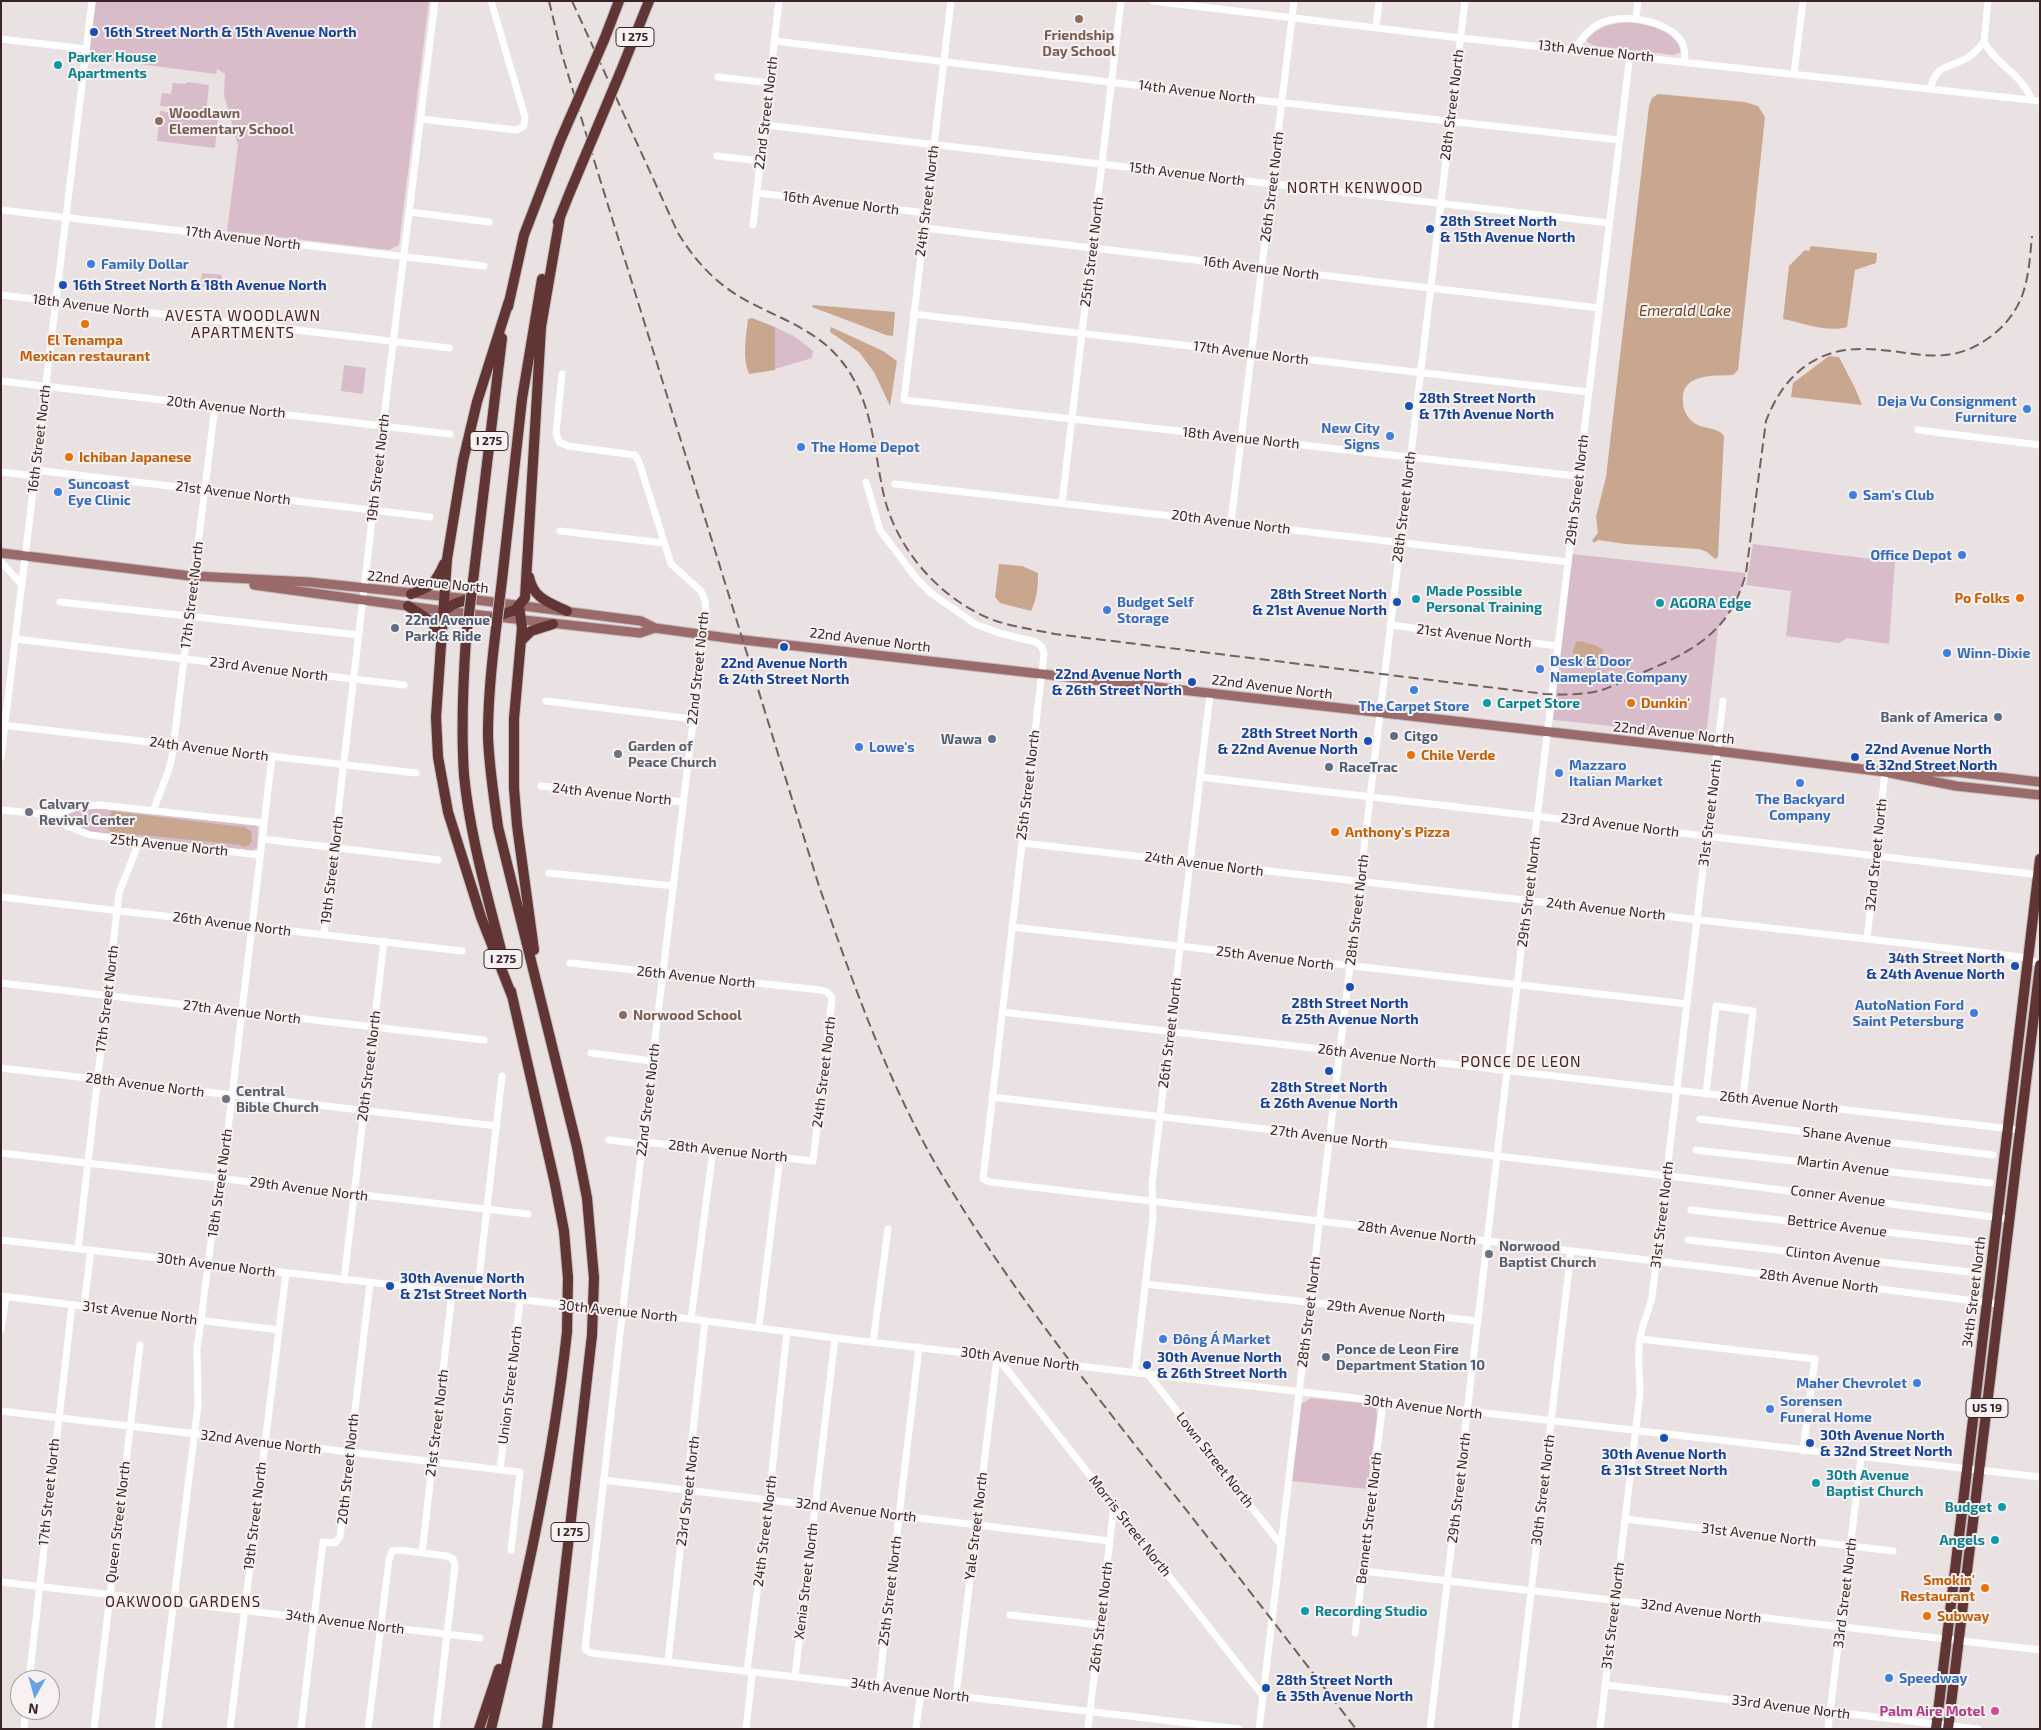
<!DOCTYPE html>
<html>
<head>
<meta charset="utf-8">
<style>
  body { margin:0 }
  #map { position:relative; width:2041px; height:1730px; overflow:hidden; background:#eae1e3; font-family:"Exo 2",sans-serif }
  canvas { display:block }
  .frame { position:absolute; inset:0; border:2px solid #392324; pointer-events:none }
  .north { position:absolute; left:10px; top:1670px; width:50px; height:50px; box-sizing:border-box; background:#f7f1f2; border:1px solid #ab9fa0; border-radius:50%; rotate:187deg; font-size:14px; font-weight:700; line-height:20px; text-align:center; color:#392324 }
  .north::after { content:''; display:block; margin:auto; width:18px; height:22px; background:#67a3e2; clip-path:polygon(50% 0,100% 100%,50% 72%,0 100%) }
</style>
</head>
<body>
<div id="map">
<canvas width="2041" height="1730"></canvas>
<div class="frame"></div>
<div class="north">N</div>
</div>
<script>
const c = document.querySelector('canvas').getContext('2d');
c.lineJoin = 'round';
function fill(path, color) { c.fillStyle = color; c.fill(path, 'evenodd'); }
function strokePath(path, color, width, dash) { c.strokeStyle = color; c.lineWidth = width; c.lineCap = dash ? 'butt' : 'round'; c.setLineDash(dash || []); c.stroke(path); }
function label(font, color, halo, rows, align = 'center') {
  c.font = font + ' "Exo 2",sans-serif'; c.lineWidth = 4; c.setLineDash([]); c.textBaseline = 'middle'; c.strokeStyle = halo; c.fillStyle = color; for (const [text, x, y, turn = 0] of rows) {
    c.save(); c.translate(x, y); c.rotate((+turn || 0) * Math.PI / 180); c.textAlign = isNaN(turn) ? turn : align; if (halo) c.strokeText(text, 0, 0); c.fillText(text, 0, 0); c.restore();
  }
}
fill(new Path2D(`
  M96 1H429L399 245 389 250 227 231 238 145 224 95 225 74 217 69 216 74 100 59 96 55H89Z
  M1629 22C1648 24 1676 30 1681 52L1674 55 1595 46 1587 42V39C1599 26 1612 23 1629 22Z
  M187 82 209 85 206 115 183 113 184 108 160 106 162 93 171 94 173 83 186 84Z
  M160 111 218 118 215 148 157 141Z
  M202 273 222 275 221 289 201 286Z
  M775 327 797 338 813 351 812 358 775 369Z
  M344 365 366 368 363 394 341 391Z
  M1753 544 1895 562 1889 644 1847 638 1839 643 1786 636 1791 591 1746 585Z
  M1572 554 1746 573 1737 600 1718 628 1706 736 1553 720Z
  M93 808 255 825 258 827 257 848 252 851 92 833 66 821 64 816C71 808 83 809 93 808Z
  M1311 1398 1371 1404 1376 1407 1377 1417 1367 1489 1291 1481 1301 1404Z`), '#d9bcc9');
fill(new Path2D(`
  M1658 94 1745 102 1758 106 1765 117 1738 370 1733 375C1714 376 1680 373 1683 402 1683 410 1687 417 1693 422 1702 430 1717 426 1724 436L1718 557 1715 559 1707 552 1699 549 1625 544 1598 540 1594 543 1592 540 1598 533 1596 517 1606 477 1649 106 1652 98Z
  M1811 246 1877 253 1876 263 1855 270 1847 327C1827 333 1803 323 1783 319L1789 266 1805 250 1809 251Z
  M813 305 895 312 893 336 886 335 812 307Z
  M752 318 775 327V370L749 374C742 357 746 337 748 319Z
  M831 327 883 351 897 361 890 406 874 372 859 352 830 332Z
  M1829 356 1839 357 1855 388 1862 405 1791 397 1793 383Z
  M999 564 1022 566 1038 573C1038 586 1037 599 1031 611L1000 603 995 597Z
  M1581 641 1597 646 1603 650V659L1599 667H1586L1575 664 1573 651 1576 642Z
  M111 811 242 827 243 826 251 831 252 841 248 846 241 847V845L111 832 107 827Z`), '#c9a78f');
const major = new Path2D(`
  M1 553 199 577
  M194 576 309 582 469 599 641 621 655 628 735 639 1717 751 1885 772 1956 786 2040 795
  M254 585 444 611 640 633 655 628
  M1908 772H1956L2040 782`);
const highway = new Path2D(`
  M604 40 619 1
  M620 73 649 1
  M558 222 570 192
  M509 301 477 402 463 461 447 559 436 717 438 757 448 812 481 917 512 996
  M508 307 524 235 560 141
  M529 577C534 599 548 602 567 611
  M502 580 522 399 542 279
  M473 581 502 338
  M411 594C430 588 436 583 444 564
  M408 606 432 622 441 638
  M519 606 522 628 514 719V788L517 825 534 950
  M444 611 454 604 469 599
  M495 617 515 610 525 598 541 327 560 217
  M495 637C491 670 488 703 488 736 489 767 494 797 498 827L577 1147 587 1198 594 1278
  M466 638C463 683 461 730 464 775 470 838 489 901 504 962
  M521 641 531 631 553 624
  M511 991 555 1184 564 1231 568 1278
  M479 1729 499 1669
  M491 1729C523 1596 552 1469 567 1332
  M547 1729 592 1335
  M1936 1729 2040 859
  M1948 1729 2040 965`);
strokePath(major, '#c4bdbd', 11);
strokePath(highway, '#c4bdbd', 12);
strokePath(new Path2D(`
  M951 1 904 400 1577 476
  M1153 1 1460 38 2040 101
  M1988 1 1984 42C1998 67 2020 72 2032 100
  M1636 18 1638 1
  M1376 28 1379 1
  M1 39 86 49
  M775 41 1240 98 1619 140
  M1574 49C1581 40 1589 29 1599 24 1620 12 1669 20 1682 42 1685 48 1685 54 1685 61
  M1794 74 1803 1
  M718 77 770 83
  M1930 89C1938 62 1946 70 1967 58 1974 54 1979 48 1984 42
  M421 119 516 130 524 126 525 117 491 1
  M765 125 1609 223
  M717 156 760 161
  M757 193 926 213
  M1 210 484 266
  M410 212 489 222
  M753 225 779 1
  M924 228 1599 308
  M1 295 449 348
  M913 314 1589 392
  M562 374 556 433 559 442 568 446 635 455 639 462 671 564 701 591 705 601 706 613 624 1298 585 1649 591 1653 1239 1729
  M1 381 450 434
  M1918 430 2040 445
  M35 470 430 517
  M1 472 35 476
  M866 482 880 530 916 578 931 593 975 624 999 633 1036 642 1042 647 1044 654 983 1179 990 1182 1690 1265 1999 1304
  M895 484 1568 562
  M1062 503 1121 1
  M1231 522 1294 1
  M560 531 664 543
  M1 562 22 585
  M60 602 359 635
  M1390 625 1558 646
  M15 639 404 685
  M546 701 693 719
  M2 725 416 773
  M1 757 92 1
  M1200 777 2040 875
  M541 786 683 802
  M1 810 54 815 80 806 101 805 264 823
  M153 811 168 772 172 757 215 406
  M54 815 67 826 90 835 260 855
  M262 839 438 860
  M1022 843 1920 945 2028 958 2040 965
  M549 873 673 886
  M1 897 462 951
  M1012 927 1687 1004
  M324 934 383 425 435 1
  M1867 939 1885 772
  M570 963 821 990 827 992 832 998 813 1161 644 1142
  M1 983 484 1040
  M1002 1012 2020 1130
  M591 1053 652 1061
  M1 1068 497 1126
  M1706 1094 1716 1006 1753 1011 1743 1098
  M992 1097 1711 1181 2009 1219
  M1700 1119 1993 1155
  M609 1140 643 1144
  M1696 1150 1990 1183
  M1 1153 528 1214
  M1691 1210 1983 1243
  M1 1240 691 1319 835 1338 2040 1477
  M1688 1240 1979 1273
  M78 1249 119 893 139 842
  M344 1280 384 941
  M1145 1284 1478 1321
  M1 1296 279 1330
  M477 1296 502 1076
  M84 1306 91 1250
  M691 1319 713 1150
  M759 1327 780 1157
  M1 1330 6 1297
  M1640 1339 1815 1359 1803 1451
  M873 1342 888 1229
  M997 1357 1263 1696
  M1135 1373 1153 1218 1152 1184 1210 694
  M1148 1374 1281 1545
  M1 1411 520 1472 511 1550
  M500 1470 520 1301
  M603 1480 1110 1541
  M1625 1519 1893 1551
  M422 1553 452 1293
  M1363 1571 2040 1650
  M1 1582 480 1638
  M1010 1615 1100 1625
  M1355 1633 1383 1402
  M668 1661 705 1321
  M795 1676 835 1338
  M29 1680 72 1305
  M1605 1685 1978 1729
  M879 1686 919 1347
  M956 1695 997 1357
  M24 1729 26 1710
  M94 1729 140 1345
  M158 1729 198 1405 197 1349 201 1320 219 1178 227 1138 272 756
  M230 1729 286 1273
  M301 1729 323 1542 335 1543 340 1537 370 1283
  M368 1729 389 1560 392 1551 400 1550 447 1556 453 1559 455 1566 436 1729
  M746 1729 752 1675 747 1671 769 1500 787 1331
  M916 1729 921 1691
  M1088 1729 1114 1505
  M1259 1729 1465 1
  M1430 1729 1527 900 1630 55
  M1515 1729 1571 1251
  M1600 1729 1640 1394C1640 1375 1637 1357 1640 1339 1642 1324 1649 1311 1652 1297L1723 701
  M1828 1729 1861 1458`), '#fff', 7);
strokePath(major, '#9a6b6a', 9);
strokePath(highway, '#613533', 10);
strokePath(new Path2D(`
  M549 1 561 51 594 160 819 886C853 983 887 1081 939 1170 1002 1276 1078 1373 1154 1469 1222 1555 1289 1642 1356 1729
  M572 1 678 233C697 264 720 288 753 304 784 320 816 331 839 358 873 398 873 447 884 496 897 551 943 602 996 621 1015 627 1035 630 1055 634L1545 694C1564 695 1584 695 1602 690 1616 685 1630 678 1644 672 1696 650 1731 630 1746 573L1766 421C1783 376 1816 347 1866 349 1913 350 1947 369 1990 337 2004 327 2016 312 2022 296 2029 277 2030 256 2032 236`), '#745e5e', 2, [10, 5]);
const highwayBridge = new Path2D(`
  M560 141 604 40
  M570 192 620 73
  M495 637 502 580
  M466 638 473 581
  M567 1332 568 1278
  M592 1335 594 1278`);
strokePath(highwayBridge, '#c4bdbd', 12, []);
strokePath(highwayBridge, '#613533', 10);
for (const [x, y, r, color] of [
  [1079,19,5,"#8d6e63"],
  [94,32,5,"#1a4fb4"],
  [58,65,5,"#0f9aa8"],
  [159,121,5,"#8d6e63"],
  [1430,229,5,"#1a4fb4"],
  [91,264,5,"#3f7fe0"],
  [63,285,5,"#1a4fb4"],
  [85,324,5,"#e8710a"],
  [1409,406,5,"#1a4fb4"],
  [2027,409,5,"#3f7fe0"],
  [1390,436,5,"#3f7fe0"],
  [801,447,5,"#3f7fe0"],
  [69,457,5,"#e8710a"],
  [58,492,5,"#3f7fe0"],
  [1853,495,5,"#3f7fe0"],
  [1962,555,5,"#3f7fe0"],
  [2020,598,5,"#e8710a"],
  [1416,599,5,"#0f9aa8"],
  [1397,602,5,"#1a4fb4"],
  [1660,603,5,"#0f9aa8"],
  [1107,610,5,"#3f7fe0"],
  [395,628,5,"#5c6f8a"],
  [784,647,5,"#1a4fb4"],
  [1947,653,5,"#3f7fe0"],
  [1540,669,5,"#3f7fe0"],
  [1192,682,5,"#1a4fb4"],
  [1414,690,5,"#3f7fe0"],
  [1487,703,5,"#0f9aa8"],
  [1631,703,5,"#e8710a"],
  [1998,717,5,"#5c6f8a"],
  [1394,736,5,"#5c6f8a"],
  [992,739,5,"#5c6f8a"],
  [1368,741,5,"#1a4fb4"],
  [859,747,5,"#3f7fe0"],
  [618,754,5,"#6b7280"],
  [1411,755,5,"#e8710a"],
  [1855,757,5,"#1a4fb4"],
  [1329,767,5,"#5c6f8a"],
  [1559,773,5,"#3f7fe0"],
  [1800,783,5,"#3f7fe0"],
  [29,812,5,"#6b7280"],
  [1335,832,5,"#e8710a"],
  [2015,966,5,"#1a4fb4"],
  [1350,987,5,"#1a4fb4"],
  [1974,1013,5,"#3f7fe0"],
  [623,1015,5,"#8d6e63"],
  [1329,1071,5,"#1a4fb4"],
  [226,1099,5,"#6b7280"],
  [1489,1254,5,"#6b7280"],
  [390,1286,5,"#1a4fb4"],
  [1163,1339,5,"#3f7fe0"],
  [1326,1357,5,"#5c6f8a"],
  [1147,1365,5,"#1a4fb4"],
  [1917,1383,5,"#3f7fe0"],
  [1770,1409,5,"#3f7fe0"],
  [1664,1438,5,"#1a4fb4"],
  [1810,1443,5,"#1a4fb4"],
  [1816,1483,5,"#0f9aa8"],
  [2002,1507,5,"#0f9aa8"],
  [1995,1540,5,"#0f9aa8"],
  [1985,1588,5,"#e8710a"],
  [1305,1611,5,"#0f9aa8"],
  [1927,1616,5,"#e8710a"],
  [1889,1678,5,"#3f7fe0"],
  [1266,1688,5,"#1a4fb4"],
  [1995,1711,5,"#d1479c"]
]) { const dot = new Path2D(); dot.arc(x, y, r, 0, 2 * Math.PI); c.fillStyle = color; c.fill(dot); strokePath(dot, '#f7f1f2', 2); }
for (const [x, y, w] of [
  [635,37,38],
  [489,441,38],
  [503,959,38],
  [1987,1408,42],
  [570,1532,38]
]) { const box = new Path2D(); box.roundRect(x - w / 2, y - 9.5, w, 19, 4); c.fillStyle = '#f7f1f2'; c.fill(box); strokePath(box, '#392324', 1); }
label('bold 12px', '#392324', null, [
  ["I 275",635,37],
  ["I 275",489,441],
  ["I 275",503,959],
  ["US 19",1987,1408],
  ["I 275",570,1532]
]);
label('bold 14px', '#164399', '#f7f1f2', [
  ["16th Street North & 15th Avenue North",104,32],
  ["28th Street North",1440,221],
  ["& 15th Avenue North",1440,237],
  ["16th Street North & 18th Avenue North",73,285],
  ["28th Street North",1419,398],
  ["& 17th Avenue North",1419,414],
  ["28th Street North",1387,594,"right"],
  ["& 21st Avenue North",1387,610,"right"],
  ["22nd Avenue North",784,663,"center"],
  ["& 24th Street North",784,679,"center"],
  ["22nd Avenue North",1182,674,"right"],
  ["& 26th Street North",1182,690,"right"],
  ["28th Street North",1358,733,"right"],
  ["& 22nd Avenue North",1358,749,"right"],
  ["22nd Avenue North",1865,749],
  ["& 32nd Street North",1865,765],
  ["34th Street North",2005,958,"right"],
  ["& 24th Avenue North",2005,974,"right"],
  ["28th Street North",1350,1003,"center"],
  ["& 25th Avenue North",1350,1019,"center"],
  ["28th Street North",1329,1087,"center"],
  ["& 26th Avenue North",1329,1103,"center"],
  ["30th Avenue North",400,1278],
  ["& 21st Street North",400,1294],
  ["30th Avenue North",1157,1357],
  ["& 26th Street North",1157,1373],
  ["30th Avenue North",1820,1435],
  ["& 32nd Street North",1820,1451],
  ["30th Avenue North",1664,1454,"center"],
  ["& 31st Street North",1664,1470,"center"],
  ["28th Street North",1276,1680],
  ["& 35th Avenue North",1276,1696]
], 'left');
label('bold 14px', '#785e54', '#f7f1f2', [
  ["Friendship",1079,35,"center"],
  ["Day School",1079,51,"center"],
  ["Woodlawn",169,113],
  ["Elementary School",169,129],
  ["Norwood School",633,1015]
], 'left');
label('14px', '#392324', '#f7f1f2', [
  ["13th Avenue North",1596,51,6],
  ["14th Avenue North",1197,92,7],
  ["28th Street North",1452,105,-83],
  ["22nd Street North",766,113,-83],
  ["15th Avenue North",1187,174,7],
  ["26th Street North",1272,187,-83],
  ["24th Street North",927,201,-83],
  ["16th Avenue North",841,203,7],
  ["17th Avenue North",243,238,7],
  ["25th Street North",1092,252,-83],
  ["16th Avenue North",1261,268,7],
  ["18th Avenue North",91,306,7],
  ["17th Avenue North",1251,353,7],
  ["20th Avenue North",226,407,6],
  ["18th Avenue North",1241,438,6],
  ["16th Street North",39,439,-83],
  ["19th Street North",378,468,-83],
  ["29th Street North",1577,490,-83],
  ["21st Avenue North",233,493,7],
  ["28th Street North",1404,507,-83],
  ["20th Avenue North",1231,522,7],
  ["22nd Avenue North",428,582,6],
  ["17th Street North",192,595,-83],
  ["21st Avenue North",1474,636,7],
  ["22nd Avenue North",870,640,7],
  ["22nd Street North",698,668,-84],
  ["23rd Avenue North",269,669,7],
  ["22nd Avenue North",1272,687,7],
  ["22nd Avenue North",1674,733,6],
  ["24th Avenue North",209,749,7],
  ["25th Street North",1028,785,-83],
  ["24th Avenue North",612,794,6],
  ["31st Street North",1710,813,-83],
  ["23rd Avenue North",1620,825,7],
  ["25th Avenue North",169,845,6],
  ["32nd Street North",1876,855,-84],
  ["24th Avenue North",1204,864,7],
  ["19th Street North",332,870,-83],
  ["29th Street North",1529,892,-83],
  ["24th Avenue North",1606,909,6],
  ["28th Street North",1357,910,-83],
  ["26th Avenue North",232,924,7],
  ["25th Avenue North",1275,958,7],
  ["26th Avenue North",696,977,6],
  ["17th Street North",107,999,-83],
  ["27th Avenue North",242,1012,7],
  ["26th Street North",1170,1033,-83],
  ["26th Avenue North",1377,1056,7],
  ["20th Street North",369,1066,-83],
  ["24th Street North",824,1072,-83],
  ["28th Avenue North",145,1085,7],
  ["22nd Street North",648,1100,-83],
  ["26th Avenue North",1779,1102,6],
  ["27th Avenue North",1329,1137,7],
  ["Shane Avenue",1847,1137,7],
  ["28th Avenue North",728,1151,6],
  ["Martin Avenue",1843,1166,7],
  ["18th Street North",220,1183,-82],
  ["29th Avenue North",309,1189,7],
  ["Conner Avenue",1838,1196,7],
  ["31st Street North",1662,1215,-83],
  ["Bettrice Avenue",1837,1226,7],
  ["28th Avenue North",1417,1233,7],
  ["Clinton Avenue",1833,1257,7],
  ["30th Avenue North",216,1265,7],
  ["28th Avenue North",1819,1281,7],
  ["34th Street North",1974,1292,-83],
  ["30th Avenue North",618,1311,6],
  ["29th Avenue North",1386,1311,6],
  ["28th Street North",1309,1312,-83],
  ["31st Avenue North",140,1313,7],
  ["30th Avenue North",1020,1359,7],
  ["Union Street North",510,1385,-83],
  ["30th Avenue North",1423,1407,7],
  ["21st Street North",437,1423,-83],
  ["32nd Avenue North",261,1442,7],
  ["Lown Street North",1215,1460,52],
  ["20th Street North",348,1469,-84],
  ["29th Street North",1459,1488,-83],
  ["30th Street North",1543,1490,-83],
  ["23rd Street North",688,1491,-83],
  ["17th Street North",49,1492,-84],
  ["32nd Avenue North",856,1510,7],
  ["19th Street North",255,1516,-83],
  ["Bennett Street North",1369,1518,-83],
  ["Queen Street North",118,1522,-83],
  ["Yale Street North",976,1526,-83],
  ["Morris Street North",1130,1526,52],
  ["24th Street North",765,1531,-83],
  ["31st Avenue North",1759,1535,7],
  ["Xenia Street North",806,1581,-83],
  ["25th Street North",890,1591,-83],
  ["33rd Street North",1845,1593,-83],
  ["32nd Avenue North",1701,1611,7],
  ["31st Street North",1613,1616,-83],
  ["26th Street North",1101,1617,-83],
  ["34th Avenue North",345,1622,7],
  ["34th Avenue North",910,1690,7],
  ["33rd Avenue North",1791,1707,7]
]);
label('bold 14px', '#0d838f', '#f7f1f2', [
  ["Parker House",68,57],
  ["Apartments",68,73],
  ["Made Possible",1426,591],
  ["Personal Training",1426,607],
  ["AGORA Edge",1670,603],
  ["Carpet Store",1497,703],
  ["30th Avenue",1826,1475],
  ["Baptist Church",1826,1491],
  ["Budget",1992,1507,"right"],
  ["Angels",1985,1540,"right"],
  ["Recording Studio",1315,1611]
], 'left');
label('bold 14px', '#366cbe', '#f7f1f2', [
  ["Family Dollar",101,264],
  ["Deja Vu Consignment",2017,401,"right"],
  ["Furniture",2017,417,"right"],
  ["New City",1380,428,"right"],
  ["Signs",1380,444,"right"],
  ["The Home Depot",811,447],
  ["Suncoast",68,484],
  ["Eye Clinic",68,500],
  ["Sam's Club",1863,495],
  ["Office Depot",1952,555,"right"],
  ["Budget Self",1117,602],
  ["Storage",1117,618],
  ["Winn-Dixie",1957,653],
  ["Desk & Door",1550,661],
  ["Nameplate Company",1550,677],
  ["The Carpet Store",1414,706,"center"],
  ["Lowe's",869,747],
  ["Mazzaro",1569,765],
  ["Italian Market",1569,781],
  ["The Backyard",1800,799,"center"],
  ["Company",1800,815,"center"],
  ["AutoNation Ford",1964,1005,"right"],
  ["Saint Petersburg",1964,1021,"right"],
  ["Đông Á Market",1173,1339],
  ["Maher Chevrolet",1907,1383,"right"],
  ["Sorensen",1780,1401],
  ["Funeral Home",1780,1417],
  ["Speedway",1899,1678]
], 'left');
label('bold 14px', '#c56008', '#f7f1f2', [
  ["El Tenampa",85,340,"center"],
  ["Mexican restaurant",85,356,"center"],
  ["Ichiban Japanese",79,457],
  ["Po Folks",2010,598,"right"],
  ["Dunkin'",1641,703],
  ["Chile Verde",1421,755],
  ["Anthony's Pizza",1345,832],
  ["Smokin'",1975,1580,"right"],
  ["Restaurant",1975,1596,"right"],
  ["Subway",1937,1616]
], 'left');
label('bold 14px', '#4e5e75', '#f7f1f2', [
  ["22nd Avenue",405,620],
  ["Park & Ride",405,636],
  ["Bank of America",1988,717,"right"],
  ["Citgo",1404,736],
  ["Wawa",982,739,"right"],
  ["RaceTrac",1339,767],
  ["Ponce de Leon Fire",1336,1349],
  ["Department Station 10",1336,1365]
], 'left');
label('bold 14px', '#5b616d', '#f7f1f2', [
  ["Garden of",628,746],
  ["Peace Church",628,762],
  ["Calvary",39,804],
  ["Revival Center",39,820],
  ["Central",236,1091],
  ["Bible Church",236,1107],
  ["Norwood",1499,1246],
  ["Baptist Church",1499,1262]
], 'left');
label('bold 14px', '#b23c85', '#f7f1f2', [
  ["Palm Aire Motel",1985,1711]
], 'right');
c.letterSpacing = '1px';
label('15px', '#482322', '#f7f1f2', [
  ["NORTH KENWOOD",1355,188],
  ["AVESTA WOODLAWN",243,316],
  ["APARTMENTS",243,333],
  ["PONCE DE LEON",1521,1062],
  ["OAKWOOD GARDENS",183,1602]
]);
c.letterSpacing = '0px';
label('italic 15px', '#6d4424', '#f7f1f2', [
  ["Emerald Lake",1685,311]
]);
</script>
</body>
</html>
